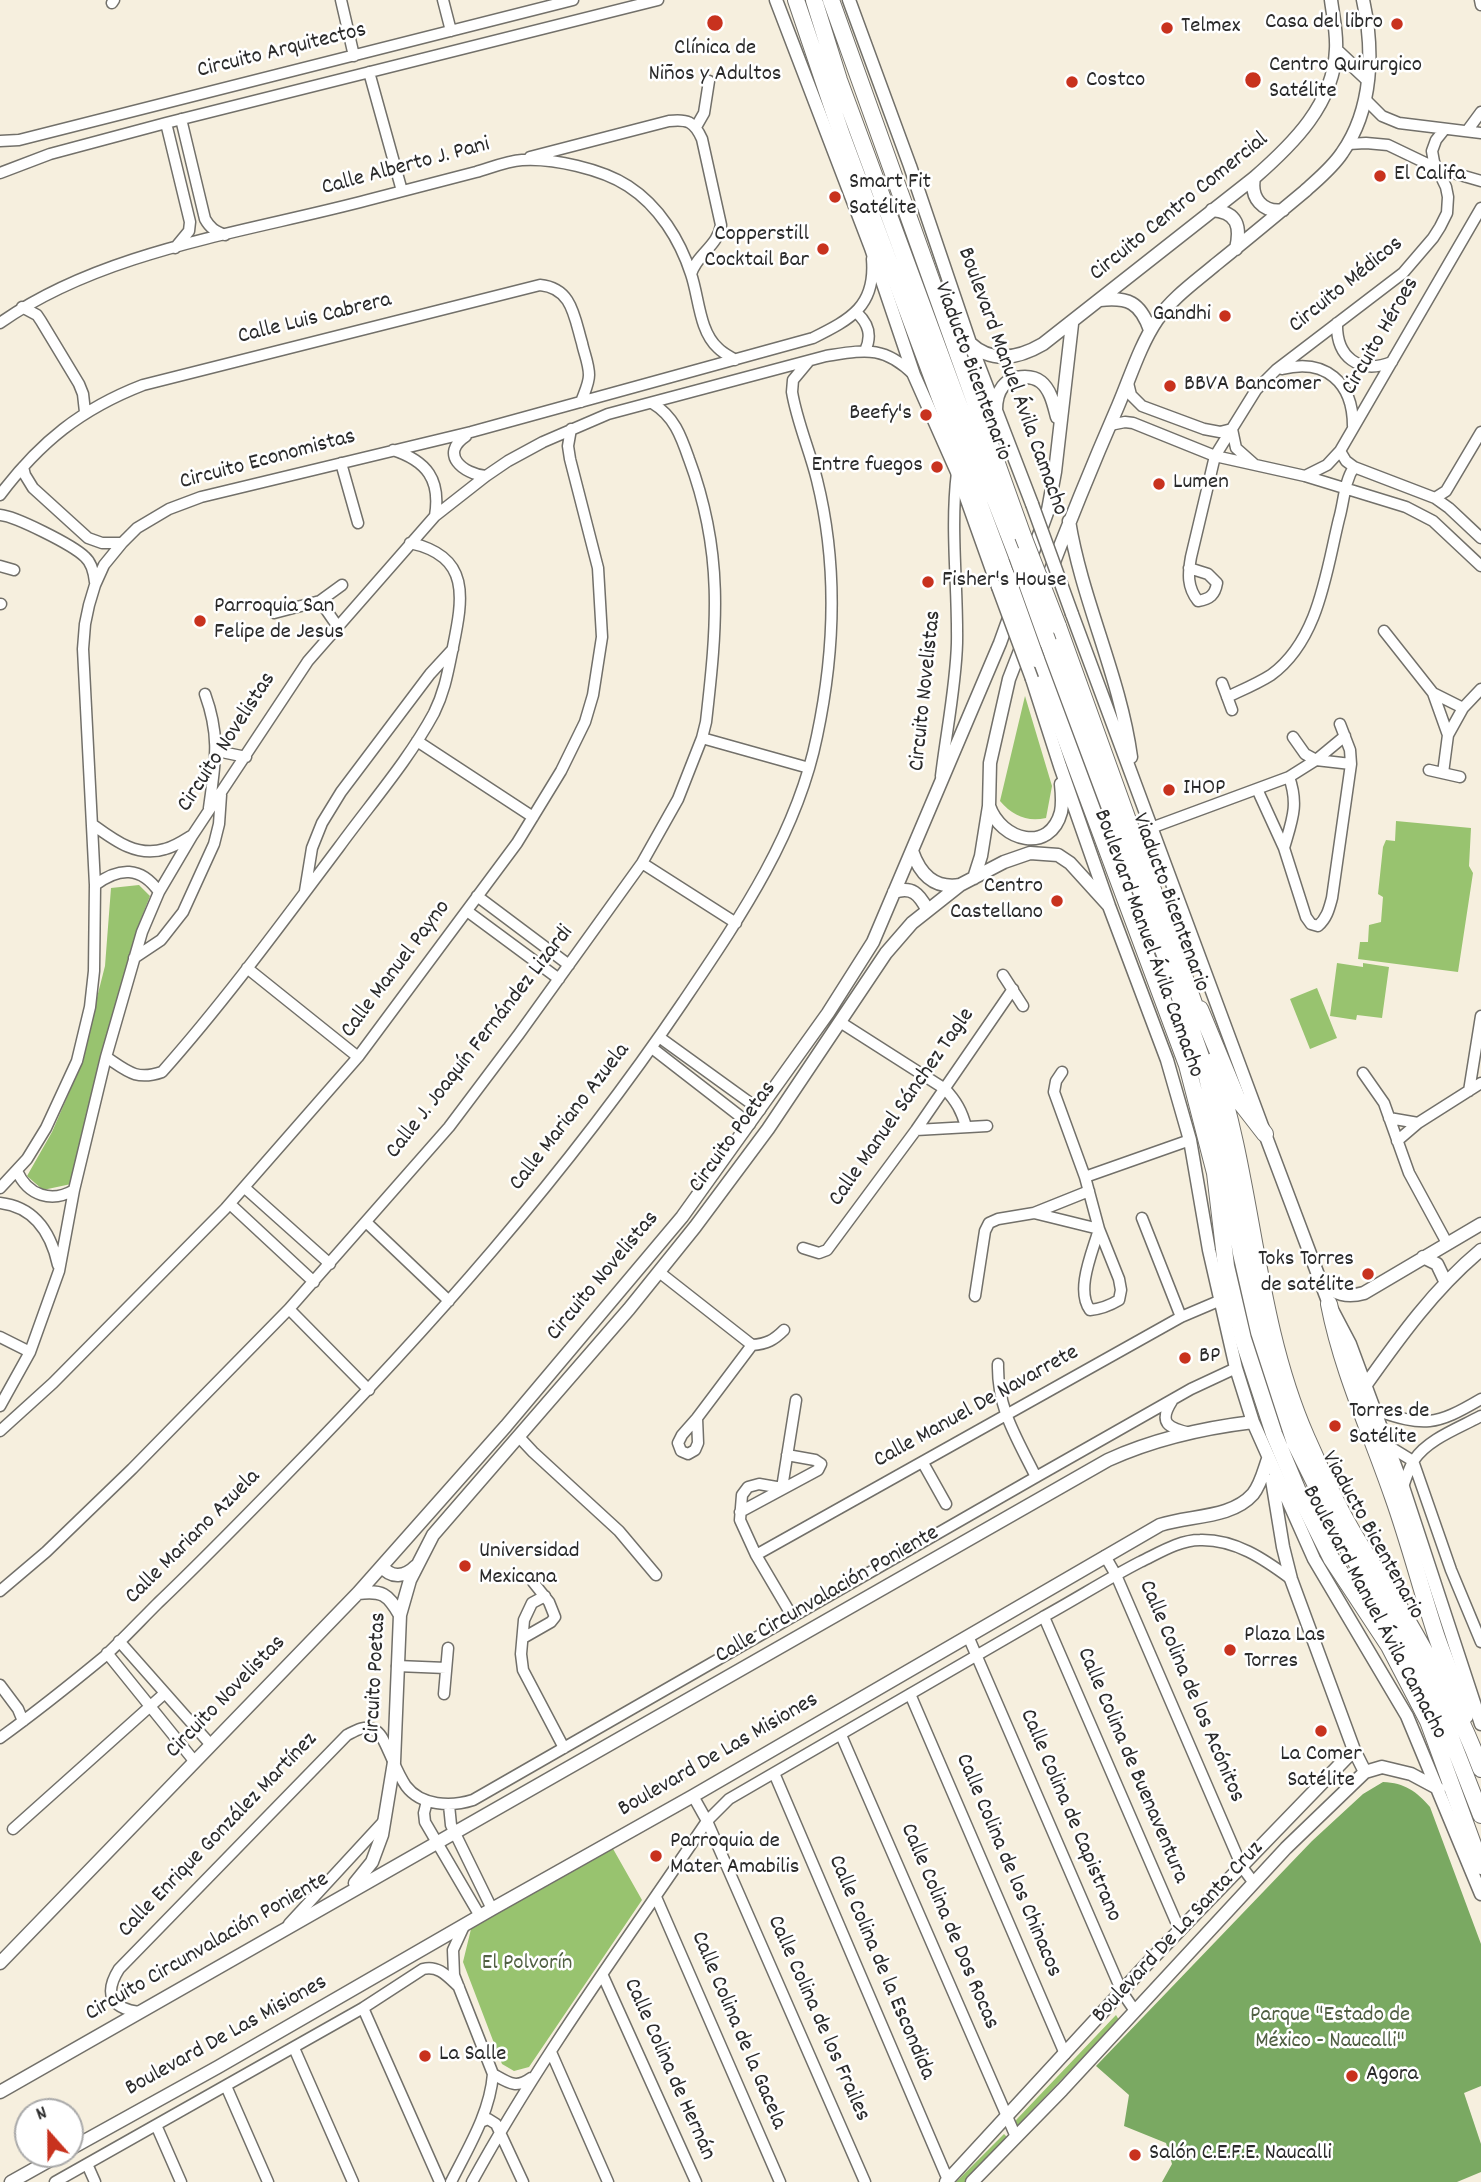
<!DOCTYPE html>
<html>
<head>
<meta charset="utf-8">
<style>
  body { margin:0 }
  #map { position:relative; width:1481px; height:2182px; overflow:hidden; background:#f6efde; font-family:Dekko,sans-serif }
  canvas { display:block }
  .north { position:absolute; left:14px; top:2098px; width:70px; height:70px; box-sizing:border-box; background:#fff; border:2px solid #aaa; border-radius:50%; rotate:339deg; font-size:19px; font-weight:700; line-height:28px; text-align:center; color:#2b2b2b }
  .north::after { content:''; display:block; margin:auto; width:24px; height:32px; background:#c8321e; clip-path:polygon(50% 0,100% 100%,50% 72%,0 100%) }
</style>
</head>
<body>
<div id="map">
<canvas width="1481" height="2182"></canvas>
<div class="north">N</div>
</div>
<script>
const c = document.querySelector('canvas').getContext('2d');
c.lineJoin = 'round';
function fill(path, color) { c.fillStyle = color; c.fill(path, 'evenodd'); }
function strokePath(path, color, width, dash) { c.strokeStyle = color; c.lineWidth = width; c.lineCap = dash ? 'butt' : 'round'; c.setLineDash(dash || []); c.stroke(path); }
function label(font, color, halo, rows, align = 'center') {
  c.font = font + ' Dekko,sans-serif'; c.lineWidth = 5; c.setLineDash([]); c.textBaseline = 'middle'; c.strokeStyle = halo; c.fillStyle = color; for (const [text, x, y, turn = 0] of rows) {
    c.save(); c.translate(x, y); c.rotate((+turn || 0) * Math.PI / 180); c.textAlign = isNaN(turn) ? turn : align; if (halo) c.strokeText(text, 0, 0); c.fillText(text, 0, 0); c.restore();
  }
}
fill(new Path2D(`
  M1025 696 1052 786 1046 818C1027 822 1013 816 1000 801Z
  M1396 821 1471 828 1469 866 1473 873 1458 972 1358 959 1360 942H1368L1369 925 1381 922 1383 897 1378 894 1383 847 1386 840 1395 841Z
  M139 885 150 896 137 929 81 1136 71 1184 43 1190 27 1176 52 1132 78 1072 105 966 111 888Z
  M1337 963 1363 967V963L1389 967 1382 1018 1357 1015 1356 1020 1330 1016Z
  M1317 988 1337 1038 1310 1049 1290 999Z
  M612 1847 642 1900 529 2067 514 2071 502 2064 463 1962 471 1929Z
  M1116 2015 1119 2020 1016 2127 1014 2123 1017 2119Z
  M1004 2134 1007 2137 966 2182H956Z`), '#98c36f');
fill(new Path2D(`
  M1383 1782C1405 1783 1416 1791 1430 1807L1481 1944V2086L1464 2093 1481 2144V2172L1457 2182H1162L1172 2164 1166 2143 1124 2126 1129 2095 1096 2066 1312 1841 1363 1794Z`), '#7aa962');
const minor = new Path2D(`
  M341 0 354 56
  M443 0 451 31
  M1480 0 1481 5
  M112 3 114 0
  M369 72 402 191
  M1365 99 1382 116 1399 123 1481 133
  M181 119 205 219C210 228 215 231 225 235
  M166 123 190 222 189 231 175 248
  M696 127 704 113 709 81
  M1467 131 1481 112
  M0 141 19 140 573 0
  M1348 144 1366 143 1388 145 1436 168 1481 181
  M530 157 669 121C687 119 694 121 702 139L721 225C718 246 697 254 691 274
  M0 173 50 154 166 123 658 0
  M22 307 37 315 41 321 79 384 83 394 85 412
  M857 313C869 324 872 336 865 351
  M0 323C103 250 248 232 368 200 404 191 440 181 476 172 490 168 507 161 522 160 553 158 602 169 628 186 659 206 680 240 691 274 699 297 699 331 718 348 723 353 729 356 735 360
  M1337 323C1336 357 1359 375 1392 362
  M1282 369C1325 358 1353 382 1353 426
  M1128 383 1131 395 1142 406 1204 429 1220 432 1232 429
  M1110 425 1125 422 1133 423 1215 456 1305 476 1406 507 1433 521 1481 566
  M1232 429 1236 448 1254 464
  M466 436C439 454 463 474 486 476
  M393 450C427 461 441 480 435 516
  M1340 451 1346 461 1354 467 1435 498 1449 508 1481 538
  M341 463 358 523
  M23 467 25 475 33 488 88 538 102 543H122
  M1305 476 1327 465 1340 451 1481 208
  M0 495C40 442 81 409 143 385L540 285C572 288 574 316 582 343 584 353 589 364 589 375 589 384 584 393 581 402
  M1435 498 1446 491 1481 432
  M0 515C15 516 73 545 85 557 92 563 94 573 95 582
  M0 566 14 570
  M1189 568 1208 574 1217 583C1215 595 1210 599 1198 601 1187 587 1188 574 1191 557L1215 456 1256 390 1276 370 1403 273 1433 238 1440 227 1447 213 1448 197 1446 187 1434 162 1432 151 1436 140 1444 130
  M320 601 338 627
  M0 604H1
  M274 613 320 601 342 585
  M1384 631 1433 693 1448 735
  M1222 683 1232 710
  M1433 693 1463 708
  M205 694C221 738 215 763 209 808
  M1227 697C1242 690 1257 684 1271 675 1319 640 1326 572 1339 519 1344 502 1344 482 1354 467
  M1293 737 1305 754 1316 760 1345 736
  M702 738 809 768
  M417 741 533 817
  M217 751 246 757
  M1429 770 1460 777
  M1443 773 1448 735 1463 708 1481 689
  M941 776C946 734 956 685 957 643 958 586 950 529 957 472
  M1257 789 1284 848 1306 917 1311 924 1318 926C1327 918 1329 909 1332 898L1351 764 1350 750 1340 724
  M92 824C114 840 137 858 165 849 174 847 183 841 191 836
  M1151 828 1289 777 1316 760 1351 764
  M1284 848C1292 820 1299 805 1289 777
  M642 863 736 923
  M95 885C119 867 141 866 159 892
  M305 891 312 848 322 823 341 792 430 674 453 649
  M477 896 569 965
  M467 911 559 979
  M134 958 161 940 183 912 214 844 219 824 221 795
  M247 968 358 1057
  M1003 975 1023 1006
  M840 1022 945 1089C956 1101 962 1111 966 1127
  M659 1037 760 1110
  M652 1048 750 1124
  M106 1057C127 1071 136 1081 162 1072 225 1001 282 923 339 847 371 803 408 761 434 713 445 691 448 671 453 647 463 598 471 556 410 543
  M1062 1072 1056 1081 1054 1092 1085 1177 1099 1229 1119 1279 1121 1290 1119 1300C1109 1306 1101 1309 1090 1310 1075 1290 1093 1251 1099 1229
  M1363 1073 1384 1103 1409 1173 1447 1243
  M1469 1091 1481 1016
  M1389 1118 1418 1123
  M916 1130 987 1126
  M1397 1141 1418 1123 1481 1083
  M17 1171C28 1196 52 1203 74 1190
  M1085 1177 1190 1140
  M0 1188 27 1159 46 1128 77 1061 90 1007 94 971 95 885 83 649 85 624 89 605 95 585 104 565 122 543 137 528 169 509 201 497 471 432 813 338C851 319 876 306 872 259
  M245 1188 330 1264
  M0 1203C35 1207 51 1233 58 1265
  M230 1204 314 1282
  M1034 1213 1089 1191
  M1142 1218 1181 1317
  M366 1222 449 1301
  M803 1248 819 1253 827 1250 916 1130 1013 989
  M659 1272 752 1345C767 1344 774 1340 784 1330
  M975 1296 985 1231 989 1223 998 1219 1034 1213 1099 1229
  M289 1309 369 1390
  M0 1337 30 1352
  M998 1364C997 1409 1017 1438 1036 1477
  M1172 1401C1158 1423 1168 1428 1190 1433
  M0 1406 30 1352 59 1271 74 1190 106 1057 142 932 159 892 192 836 308 661 435 516 486 476 508 461 543 442 608 414 826 356C865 350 884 345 914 375
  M1375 1410C1425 1427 1435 1426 1481 1399
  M697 1418 698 1443 695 1450 688 1454 681 1451 678 1443 682 1435 697 1418 752 1345
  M0 1431 53 1383 225 1209 358 1057 517 843 561 771 585 722 593 695 602 637 598 568 570 459 568 446 571 429
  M519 1437 533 1452 619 1531 656 1575
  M1387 1445 1413 1461 1451 1570 1481 1642
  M923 1463 946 1504
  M1403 1487C1406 1478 1409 1468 1414 1460 1428 1439 1459 1428 1481 1416
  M740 1512 818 1470 821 1464 815 1460 787 1455
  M756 1555 1181 1317 1221 1300
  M1105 1556 1116 1575 1242 1867 1254 1883
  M0 1591 46 1552 132 1469 289 1309 449 1127 519 1034 642 863 678 799 702 738 706 722C717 626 724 552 689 459 681 436 674 416 652 403
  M545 1596 532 1603 524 1620 521 1654 523 1670 564 1748
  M792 1616 756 1555 740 1520 742 1495 748 1487 759 1484 782 1488 796 1400
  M1044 1617 1180 1931
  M968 1636 1122 1992 1135 2011
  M523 1638 551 1622 555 1617 549 1602 533 1582
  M119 1641 211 1745
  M107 1653 195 1762
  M397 1666 446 1668
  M0 1685 18 1709 23 1721
  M444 1694 448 1648
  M910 1694 1065 2054
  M841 1735 1016 2137
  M0 1738C36 1712 71 1684 105 1656 123 1639 140 1621 158 1603 200 1563 241 1521 282 1479 427 1331 566 1175 683 1002 739 919 797 835 817 736 835 651 838 565 817 480 810 451 797 422 792 392L793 380 808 362
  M774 1773 948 2180
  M693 1796 707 1821 865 2182
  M427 1801 424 1813 425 1822 480 1916
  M449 1805 451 1825 492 1909
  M13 1829 165 1693
  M656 1897 780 2182
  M289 1924 385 1820
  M464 1926 453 1950 454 1975 493 2074C509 2083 516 2089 531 2078
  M603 1976 696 2182
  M363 2008 440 2182
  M139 2012C110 2008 104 1993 119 1969L347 1735C355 1731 364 1725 373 1729 382 1733 385 1744 389 1752 394 1763 399 1776 406 1786 421 1806 451 1807 473 1800L1036 1477 1191 1389 1236 1368
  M294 2048 353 2182
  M551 2052 608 2182
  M226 2086 268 2182
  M481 2122 488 2119 496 2124 523 2182
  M156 2125 181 2182
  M87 2164 95 2182
  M55 2182 363 2008 423 1969C439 1965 448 1977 459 1987
  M451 2182C468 2148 490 2113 493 2074
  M472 2182C541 2056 627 1940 707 1821L729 1799C834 1739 938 1677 1043 1617 1076 1599 1107 1579 1140 1562 1159 1553 1179 1540 1200 1540 1235 1539 1264 1559 1291 1579`);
const major = new Path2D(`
  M776 0 871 248 914 375 957 472 998 587
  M849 0 910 166 970 343 1032 504
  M1336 50 1368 80
  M1254 178C1250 198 1263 213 1283 210
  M1212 210C1238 212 1241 227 1236 249
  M1100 300C1128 297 1140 302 1150 330
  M970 343C992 364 1019 358 1043 344L1254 178C1293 144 1334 104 1336 49 1337 32 1333 16 1331 0
  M996 410C996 392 1004 377 1025 377 1031 377 1036 378 1041 382 1051 390 1054 406 1057 417
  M1069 521C1082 601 1120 676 1131 757
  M1042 593C1066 530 1091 468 1118 406 1130 378 1140 345 1157 320 1172 298 1195 282 1215 265 1245 241 1275 216 1305 191 1318 179 1332 168 1342 153 1373 109 1374 50 1363 0
  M1072 614 1265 1134 1329 1304 1350 1344 1403 1487 1481 1724
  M1032 679 1060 766 1109 906 1167 1060 1190 1140 1209 1250 1236 1368 1253 1422 1314 1559 1407 1716 1481 1894
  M989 806C1001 841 1050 854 1061 812 1063 802 1062 793 1061 784
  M912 851C920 874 934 889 960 885
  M974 878 981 856 989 806 990 763 1009 679 1023 643
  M894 892C912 886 919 894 927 909
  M1423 1257 1437 1264 1446 1283
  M1322 1283C1335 1294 1347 1298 1364 1293L1481 1224
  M1365 1386C1399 1338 1435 1288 1481 1250
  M1272 1480 1283 1547 1291 1579 1354 1750 1365 1772
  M382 1566C391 1579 405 1577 416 1566
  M358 1593C382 1590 388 1594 400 1615
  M355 1883 372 1862 382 1835 394 1762 400 1615 410 1580 433 1535 629 1309 695 1227 768 1129 886 953 912 923 960 885 1004 862 1030 853 1058 855 1070 863 1109 906
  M0 1963 358 1593 506 1426 682 1217 828 1013 873 942 1000 643 1048 510 1055 472 1072 324
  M0 2092C368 1880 739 1672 1108 1460 1154 1439 1203 1428 1253 1422
  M70 2149 218 2067 492 1909 693 1796 1160 1525C1189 1515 1231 1519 1253 1494 1261 1484 1264 1470 1268 1459
  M11 2182 61 2154
  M946 2182 1144 1967 1354 1750
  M972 2182 1062 2090 1286 1848 1365 1772 1382 1767 1411 1774 1439 1789`);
const highway = new Path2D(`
  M796 0 841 133 1006 575
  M814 0 839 80 976 451 1017 556
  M831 0 1023 536
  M1058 626 1200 1020
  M1048 642 1165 955 1205 1068 1227 1166 1241 1253 1259 1332 1295 1443 1343 1540 1401 1638 1438 1705 1481 1815
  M1036 659 1187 1065 1215 1173 1226 1266 1243 1339 1274 1434 1300 1496 1331 1558 1389 1646 1428 1721 1481 1866
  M1200 1009 1237 1098 1265 1134
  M1213 1061C1254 1183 1254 1317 1306 1436 1319 1465 1332 1495 1347 1522 1364 1553 1385 1583 1403 1613 1432 1663 1461 1715 1481 1769
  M1329 1304C1342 1371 1371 1433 1393 1497 1409 1542 1421 1589 1436 1635 1445 1662 1458 1688 1465 1716`);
strokePath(minor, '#72706a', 13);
strokePath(major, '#72706a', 15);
strokePath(highway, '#72706a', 18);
strokePath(minor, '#fff', 10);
strokePath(major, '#fff', 12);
strokePath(highway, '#fff', 16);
const majorBridge = new Path2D(`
  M1032 504 1072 614
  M998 587 1032 679`);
const highwayBridge = new Path2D(`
  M1023 536 1058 626
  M1017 556 1048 642
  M1006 575 1036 659`);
strokePath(majorBridge, '#72706a', 15, []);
strokePath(highwayBridge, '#72706a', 18, []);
strokePath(majorBridge, '#fff', 12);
strokePath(highwayBridge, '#fff', 16);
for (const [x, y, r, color] of [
  [715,23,9,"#c8321e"],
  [1397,24,7,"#c8321e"],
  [1167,28,7,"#c8321e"],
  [1253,80,9,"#c8321e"],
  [1072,82,7,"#c8321e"],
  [1380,176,7,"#c8321e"],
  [835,197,7,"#c8321e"],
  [823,249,7,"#c8321e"],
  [1225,316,7,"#c8321e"],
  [1170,386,7,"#c8321e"],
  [926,415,7,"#c8321e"],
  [937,467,7,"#c8321e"],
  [1159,484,7,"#c8321e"],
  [928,582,7,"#c8321e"],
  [200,621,7,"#c8321e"],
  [1169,790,7,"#c8321e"],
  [1057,901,7,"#c8321e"],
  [1368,1274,7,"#c8321e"],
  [1185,1358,7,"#c8321e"],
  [1335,1426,7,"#c8321e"],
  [465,1566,7,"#c8321e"],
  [1230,1650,7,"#c8321e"],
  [1321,1731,7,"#c8321e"],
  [656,1856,7,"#c8321e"],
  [425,2056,7,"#c8321e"],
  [1352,2076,7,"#c8321e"],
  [1135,2155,7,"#c8321e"]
]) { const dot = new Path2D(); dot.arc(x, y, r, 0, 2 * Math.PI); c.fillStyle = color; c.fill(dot); strokePath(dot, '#fff', 2.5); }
label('23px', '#2b2b2b', '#fff', [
  ["Casa del libro",1383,24,"right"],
  ["Telmex",1181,28],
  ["Clínica de",715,50,"center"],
  ["Niños y Adultos",715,76,"center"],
  ["Centro Quirurgico",1269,67],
  ["Satélite",1269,93],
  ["Costco",1086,82],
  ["El Califa",1394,176],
  ["Smart Fit",849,184],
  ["Satélite",849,210],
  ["Copperstill",809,236,"right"],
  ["Cocktail Bar",809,262,"right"],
  ["Gandhi",1211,316,"right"],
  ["BBVA Bancomer",1184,386],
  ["Beefy's",912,415,"right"],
  ["Entre fuegos",923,467,"right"],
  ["Lumen",1173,484],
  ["Fisher's House",942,582],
  ["Parroquia San",214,608],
  ["Felipe de Jesus",214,634],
  ["IHOP",1183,790],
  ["Centro",1043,888,"right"],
  ["Castellano",1043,914,"right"],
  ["Toks Torres",1354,1261,"right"],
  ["de satélite",1354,1287,"right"],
  ["BP",1199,1358],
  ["Torres de",1349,1413],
  ["Satélite",1349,1439],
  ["Universidad",479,1553],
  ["Mexicana",479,1579],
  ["Plaza Las",1244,1637],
  ["Torres",1244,1663],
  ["La Comer",1321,1756,"center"],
  ["Satélite",1321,1782,"center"],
  ["Parroquia de",670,1843],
  ["Mater Amabilis",670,1869],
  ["La Salle",439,2056],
  ["Agora",1366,2076],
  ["Salón C.E.F.E. Naucalli",1149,2155]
], 'left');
label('23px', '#2b2b2b', '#fff', [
  ["Circuito Arquitectos",282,52,-14],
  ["Calle Alberto J. Pani",406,168,-15],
  ["Circuito Centro Comercial",1180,208,-39],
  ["Circuito Médicos",1347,286,-39],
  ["Calle Luis Cabrera",315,320,-14],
  ["Circuito Héroes",1382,337,-60],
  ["Viaducto Bicentenario",971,372,70],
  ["Boulevard Manuel Ávila Camacho",1011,382,70],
  ["Circuito Economistas",268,461,-15],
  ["Circuito Novelistas",927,691,-84],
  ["Circuito Novelistas",228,743,-57],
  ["Viaducto Bicentenario",1169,903,70],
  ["Boulevard Manuel Ávila Camacho",1147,944,70],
  ["Calle Manuel Payno",397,970,-53],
  ["Calle J. Joaquín Fernández Lizardi",481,1043,-52],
  ["Calle Manuel Sánchez Tagle",903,1108,-55],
  ["Calle Mariano Azuela",571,1118,-52],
  ["Circuito Poetas",734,1138,-54],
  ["Circuito Novelistas",604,1277,-50],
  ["Calle Manuel De Navarrete",977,1408,-29],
  ["Viaducto Bicentenario",1371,1536,61],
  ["Calle Mariano Azuela",194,1538,-45],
  ["Calle Circunvalación Poniente",828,1596,-30],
  ["Boulevard Manuel Ávila Camacho",1373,1613,62],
  ["Circuito Poetas",377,1678,-87],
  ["Calle Colina de los Acónitos",1190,1692,67],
  ["Circuito Novelistas",227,1698,-46],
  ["Boulevard De Las Misiones",719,1756,-30],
  ["Calle Colina de Buenaventura",1131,1766,67],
  ["Calle Colina de Capistrano",1069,1816,67],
  ["Calle Enrique González Martínez",219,1836,-46],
  ["Calle Colina de los Chinacos",1007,1866,67],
  ["Calle Colina de Dos Rocas",948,1927,67],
  ["Boulevard De La Santa Cruz",1179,1933,-47],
  ["Circuito Circunvalación Poniente",208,1948,-30],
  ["Calle Colina de la Escondida",880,1968,67],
  ["Calle Colina de los Frailes",817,2019,66],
  ["Calle Colina de la Gacela",737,2031,67],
  ["Boulevard De Las Misiones",227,2037,-29],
  ["Calle Colina de Hernán",668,2070,66]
]);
label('23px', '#516043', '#fff', [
  ["El Polvorín",527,1965],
  ["Parque \"Estado de",1330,2017],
  ["México - Naucalli\"",1330,2043]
]);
</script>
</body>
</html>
